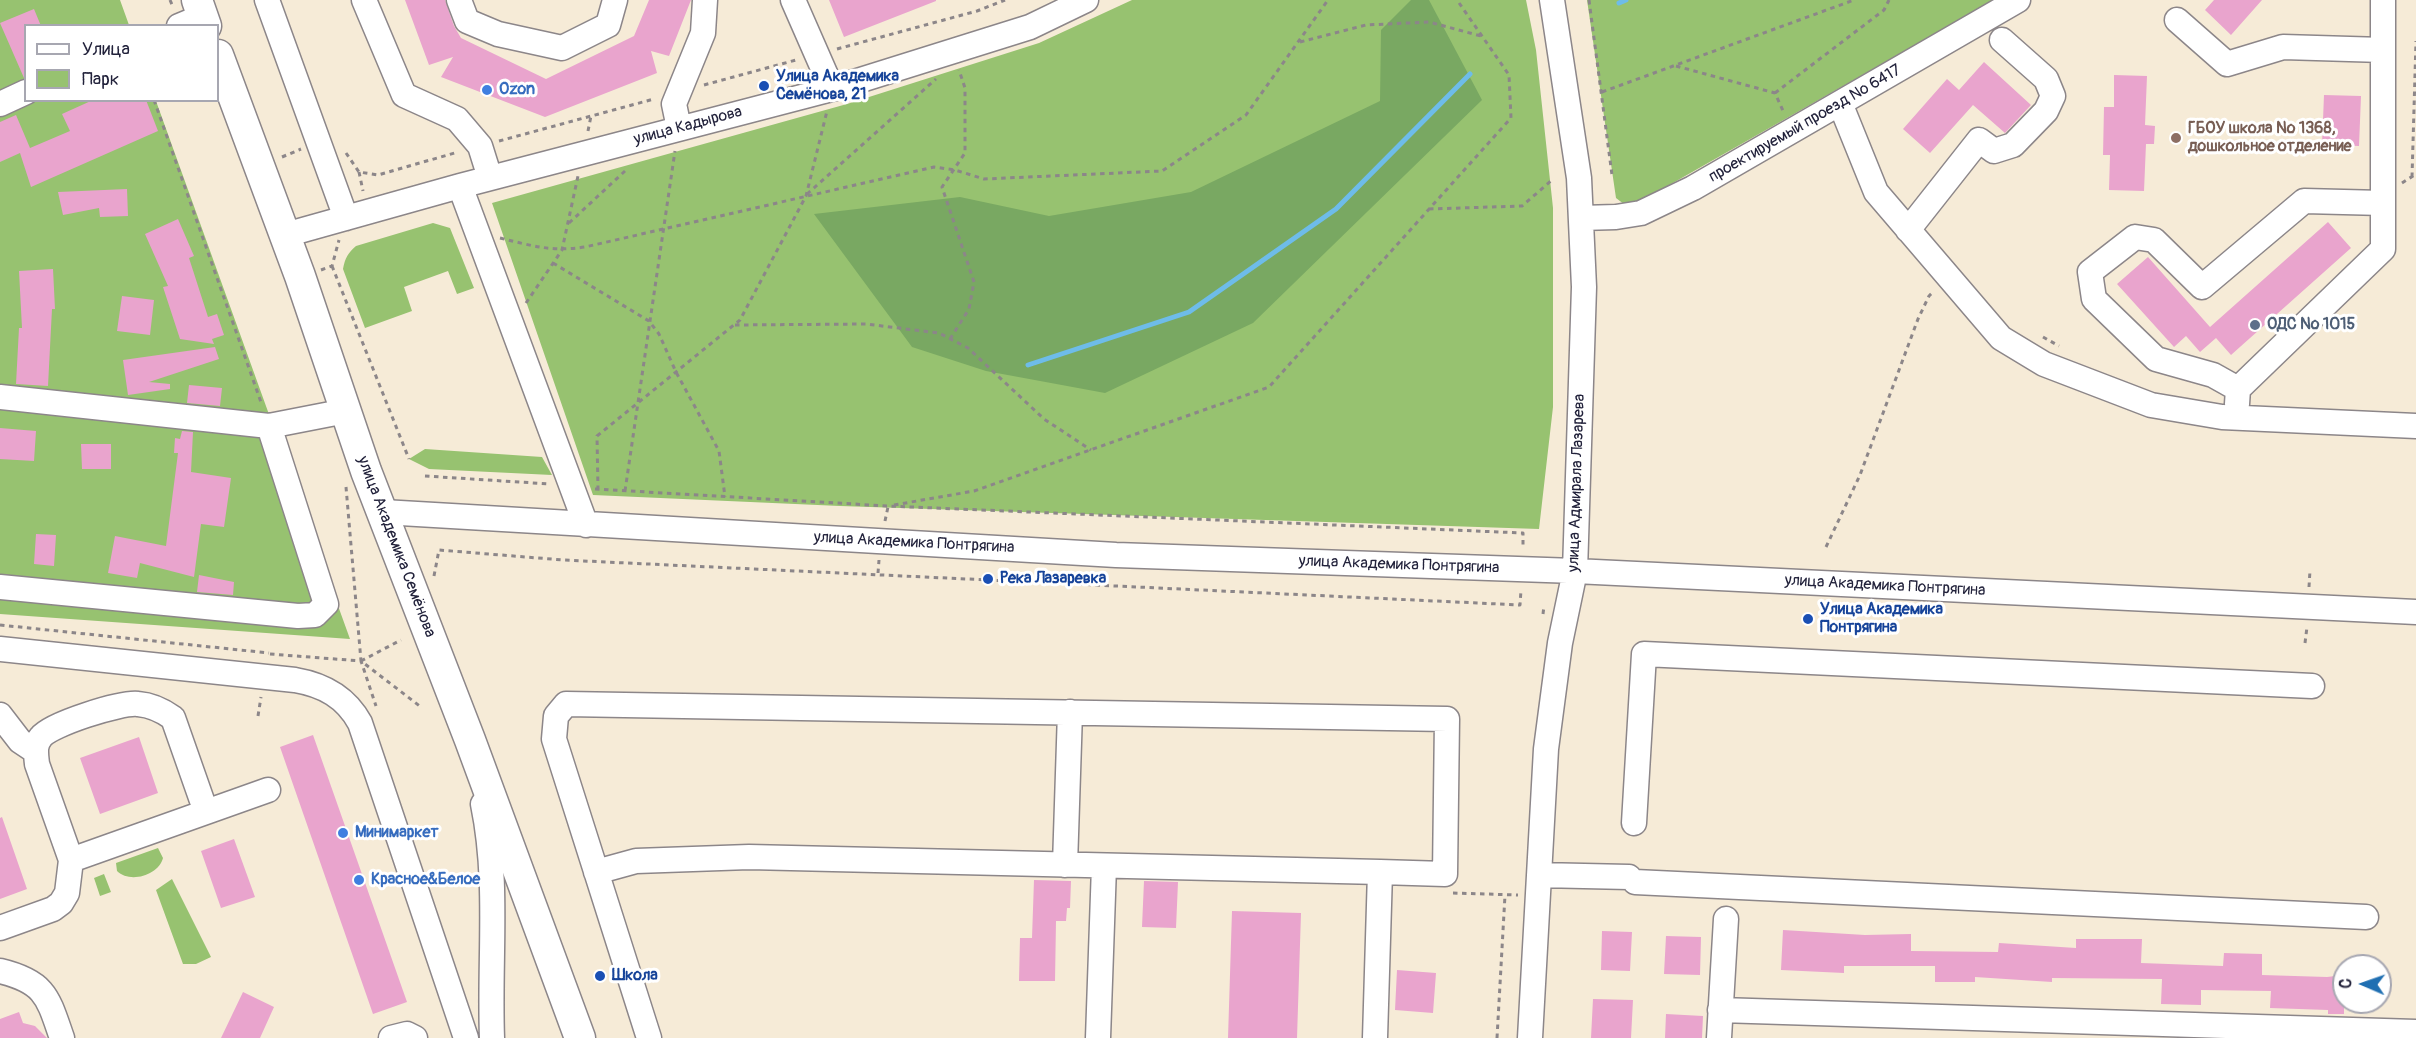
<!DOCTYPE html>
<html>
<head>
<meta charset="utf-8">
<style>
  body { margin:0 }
  #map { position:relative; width:2416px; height:1038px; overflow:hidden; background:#f6ebd7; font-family:Pangolin,sans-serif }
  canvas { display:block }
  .legend { position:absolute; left:24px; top:24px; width:195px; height:78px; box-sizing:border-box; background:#fff; border:2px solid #a7a7b1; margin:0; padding:8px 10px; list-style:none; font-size:18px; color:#22223b }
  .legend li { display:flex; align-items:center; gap:12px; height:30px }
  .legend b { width:30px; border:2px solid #a7a7b1 }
  .north { position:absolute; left:2332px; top:954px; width:60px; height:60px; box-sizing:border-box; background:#fff; border:2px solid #a7a7b1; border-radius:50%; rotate:272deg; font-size:16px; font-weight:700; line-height:24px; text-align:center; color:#22223b }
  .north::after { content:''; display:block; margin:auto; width:21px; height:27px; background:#1f6fb2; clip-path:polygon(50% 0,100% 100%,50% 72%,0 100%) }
</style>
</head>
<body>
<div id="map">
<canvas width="2416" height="1038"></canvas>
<ul class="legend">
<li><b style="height:8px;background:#fff"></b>Улица</li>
<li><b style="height:16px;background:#97c270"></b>Парк</li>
</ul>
<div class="north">С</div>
</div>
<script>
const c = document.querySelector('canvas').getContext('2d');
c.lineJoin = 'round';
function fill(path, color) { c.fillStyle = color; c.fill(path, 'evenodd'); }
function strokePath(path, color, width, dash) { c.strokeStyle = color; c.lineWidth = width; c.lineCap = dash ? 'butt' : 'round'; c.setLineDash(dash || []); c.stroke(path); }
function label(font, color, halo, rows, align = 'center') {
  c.font = font + ' Pangolin,sans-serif'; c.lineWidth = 6; c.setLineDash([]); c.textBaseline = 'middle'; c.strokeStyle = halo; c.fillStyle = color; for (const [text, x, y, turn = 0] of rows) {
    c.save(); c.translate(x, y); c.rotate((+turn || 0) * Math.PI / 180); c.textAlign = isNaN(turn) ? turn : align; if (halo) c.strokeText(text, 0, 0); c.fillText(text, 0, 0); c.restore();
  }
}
fill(new Path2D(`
  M0 0H120L129 25 26 26V100L156 101 350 639 0 614Z
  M1132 0H1526L1536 50 1553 208V407L1539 529 840 506 593 495 492 203 847 104 1039 43Z
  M1587 0H1994L1629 208 1616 198Z
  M433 223 450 228 474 288 457 294 448 271 404 287 412 311 365 328 343 269C345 258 348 253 356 246Z
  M425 449 542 457 552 475 429 469 409 459Z
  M158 848 163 858C159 875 130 884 117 871L116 863Z
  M104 874 111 892 100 896 94 878Z
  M172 879 211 957 196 964H183L156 890Z`), '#97c270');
fill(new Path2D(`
  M1411 0H1429L1482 100 1253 323 1105 393 986 371 912 347 814 214 960 197 1049 216 1191 192 1380 101 1381 30Z`), '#79a862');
strokePath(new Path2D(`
  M1619 3 1626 0
  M1028 365 1189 312 1336 209 1470 74`), '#6ebce9', 5);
fill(new Path2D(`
  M405 0H445L454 26 461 38 546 79 634 36 649 0H691L669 56 651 51 657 73 545 117 441 77 453 57 429 65Z
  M829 0H936V1L844 37Z
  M2214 0H2262L2231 35 2205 10Z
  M34 9 41 26H26V78H24L0 23Z
  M1984 62 2031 105 2005 133 1973 105 1930 153 1903 129 1947 79 1959 90Z
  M2114 75 2147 76 2145 125 2155 126 2154 144H2146L2144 191 2109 190 2110 155H2103L2104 107H2114Z
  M2324 95 2361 96 2359 146 2322 145Z
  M93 100H146L158 131 31 187 20 153 0 162V122L16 115 30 148 70 131 62 114Z
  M127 189 128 216 100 217 99 208 63 215 58 192Z
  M178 219 194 256 189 258 208 317 217 314 224 335 212 339 214 344 180 339 163 287 168 286 145 234Z
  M2328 222 2351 248 2231 355 2216 338 2200 352 2186 336 2174 347 2117 284 2148 257 2210 327Z
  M53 269 55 309H52L48 386 16 384 19 328H22L19 271Z
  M122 296 154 300 150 335 117 331Z
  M215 347 219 359 149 382 170 384V389L128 395 123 360Z
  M189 385 222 388 220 406 187 403Z
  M0 428 36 431 34 461 0 459Z
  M182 431 193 432 191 472 231 478 224 527 201 524 194 577 140 563 137 578 108 573 115 536 166 546 178 453H174L175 438 180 439Z
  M81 444H111V469H82Z
  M36 534 56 535 54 566 34 564Z
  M199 575 234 582 233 595 197 592Z
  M313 735 407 1002 373 1014 280 747Z
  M139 737 158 793 100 814 80 758Z
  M2 817 27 889 0 899V818Z
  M234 839 255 897 221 908 201 851Z
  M1034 880 1071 881 1070 908H1067L1066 921H1056L1055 981H1019L1020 938H1032Z
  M1144 881 1178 882 1176 928 1142 927Z
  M1232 911 1301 913 1297 1038H1228Z
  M1783 930 1865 935 1911 934V951L1998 952 1999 943 2076 948V939H2142L2141 963 2223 966 2224 953 2262 954V975L2327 977 2344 975V1014H2328V1010L2270 1008 2271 991 2201 990V1005L2161 1004 2162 979 2052 978V982L1975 977V982H1935V966H1844V973L1781 970Z
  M1602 931 1632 932 1630 971 1601 970Z
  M1666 936 1701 937 1700 975 1664 974Z
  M1397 970 1436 973 1433 1013 1395 1010Z
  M243 992 274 1007 260 1038H221Z
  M1593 999 1633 1000 1631 1038H1591Z
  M19 1012 23 1023 35 1026 47 1038H0V1019Z
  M1666 1014 1703 1016 1702 1038H1665Z`), '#e9a4cd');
const minor = new Path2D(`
  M267 0 346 218
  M364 0 404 95 457 119 480 146 490 178
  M459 0 467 21 498 34 562 48 608 25 615 0
  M793 0 832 89
  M2177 20 2227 64 2283 47 2383 50
  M179 26 203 16
  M1840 103 1876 192 2001 338 2044 364 2151 405 2222 417 2416 426
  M0 104 26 92
  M679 128 674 104 703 33 705 0
  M460 186 586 525
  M1581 218 1616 217 1641 213 1693 188 2018 0
  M1908 230 1979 140 1994 151 2013 145 2046 111 2053 96 2046 79 2002 40
  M285 235 460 186 832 89 1030 27 1086 0
  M2238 389 2213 375 2156 359 2094 299 2090 272 2135 237 2154 240 2202 287 2304 201 2383 203
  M0 397 269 426 326 604 315 615 298 616 0 587
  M2237 404 2238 389 2383 249V0
  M269 426 346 411
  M383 512 1116 555 1575 571 2416 612
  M0 649 295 680C324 685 346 697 360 723L466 1038
  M0 715 20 741 35 751
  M483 804C499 881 489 960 492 1038
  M1634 823 1644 654 2312 686
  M71 860 268 790
  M1065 865 1070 712
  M596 872 636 861 749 857 1380 872 1375 1038
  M1539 875 1629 877
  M1635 882 2366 917
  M0 928 53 909 61 903 67 893 71 860 37 764C36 754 34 745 41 737 51 724 121 702 138 704 151 705 162 710 173 718L206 812
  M0 971C46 982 48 998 62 1038
  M1720 1010 2416 1032
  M391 1038 407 1034 415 1038
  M649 1038 554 739 556 716 566 704 1447 719 1445 874 1380 872
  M1098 1038 1104 866
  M1530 1038 1546 749 1560 643 1575 571 1584 287 1579 178 1552 0
  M1719 1038 1726 919`);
const major = new Path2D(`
  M197 0 206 26
  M218 55 300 276 366 471 470 740 580 1038`);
strokePath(minor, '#8c8689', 27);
strokePath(major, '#8c8689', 33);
strokePath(new Path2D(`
  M170 0 173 7
  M1589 0 1612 175
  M1300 42 1366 25 1429 22 1481 36
  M837 49 977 11 1005 0
  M1676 66 1775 93 1784 113
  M704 85 796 60
  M1602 92 1854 0
  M1775 93 1884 10 1889 0
  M154 100 262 405
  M588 131 591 116
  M499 141 654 99
  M346 153 359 172 378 175 458 152
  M282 157 301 149
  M359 172 363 191
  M2412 177 2416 41
  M2402 183 2416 174
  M807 194 936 79
  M1429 209 1522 206 1552 180
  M569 223 625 171
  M500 238C533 246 551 252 585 247L934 167 955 170 984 179 1162 171 1246 115 1328 0
  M553 263 649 321 659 334 676 372 719 451 725 497
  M332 266 409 459
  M321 270 332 266 339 240
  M526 303 562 250 578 176
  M735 325 866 324 939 333 968 348 1044 419 1091 450
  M2043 337 2059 346
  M950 339 969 309 974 282 942 187 965 153V88L959 70
  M425 476 550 484
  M346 487 361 661 421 707
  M595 489 888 506 1523 533V548
  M598 490 597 436 740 320 806 196 827 111
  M625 491 675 151
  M894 505 974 491 1269 387 1511 118 1509 75 1457 0
  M885 521 888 507
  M1826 547 1860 475 1918 319 1929 296 1933 292
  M878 573 879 560
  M434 576 439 550 563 560 1520 605 1521 590
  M2309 587 2310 570
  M1543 614 1544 606
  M0 625 269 653
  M2305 643 2307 627
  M270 654 361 661 376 706
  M361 661 401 640
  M258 716 261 697
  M1453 893 1518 895
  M1497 1038 1505 895`), '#8c8689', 3, [4.5, 4.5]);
strokePath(minor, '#fff', 24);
strokePath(major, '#fff', 30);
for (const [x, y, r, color] of [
  [764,86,6,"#1a4fb4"],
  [487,90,6,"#3f7fe0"],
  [2176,138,6,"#8d6e63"],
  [2255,325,6,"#5c6f8a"],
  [988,579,6,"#1a4fb4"],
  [1808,619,6,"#1a4fb4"],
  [343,833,6,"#3f7fe0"],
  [359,880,6,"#3f7fe0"],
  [600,976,6,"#1a4fb4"]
]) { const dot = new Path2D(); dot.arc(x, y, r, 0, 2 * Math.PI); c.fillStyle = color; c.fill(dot); strokePath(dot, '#fff', 2); }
label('bold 16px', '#164399', '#fff', [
  ["Улица Академика",776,77],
  ["Семёнова, 21",776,95],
  ["Река Лазаревка",1000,579],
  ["Улица Академика",1820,610],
  ["Понтрягина",1820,628],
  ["Школа",612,976]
], 'left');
label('bold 16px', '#366cbe', '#fff', [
  ["Ozon",499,90],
  ["Минимаркет",355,833],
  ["Красное&Белое",371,880]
], 'left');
label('16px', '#22223b', '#fff', [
  ["проектируемый проезд № 6417",1805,124,-30],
  ["улица Кадырова",688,126,-15],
  ["улица Адмирала Лазарева",1577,483,-88],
  ["улица Академика Понтрягина",914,543,3],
  ["улица Академика Семёнова",396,547,69],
  ["улица Академика Понтрягина",1399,565,2],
  ["улица Академика Понтрягина",1885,586,3]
]);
label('bold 16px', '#785e54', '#fff', [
  ["ГБОУ школа № 1368,",2188,129],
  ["дошкольное отделение",2188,147]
], 'left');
label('bold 16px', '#4e5e75', '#fff', [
  ["ОДС № 1015",2267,325]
], 'left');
</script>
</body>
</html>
